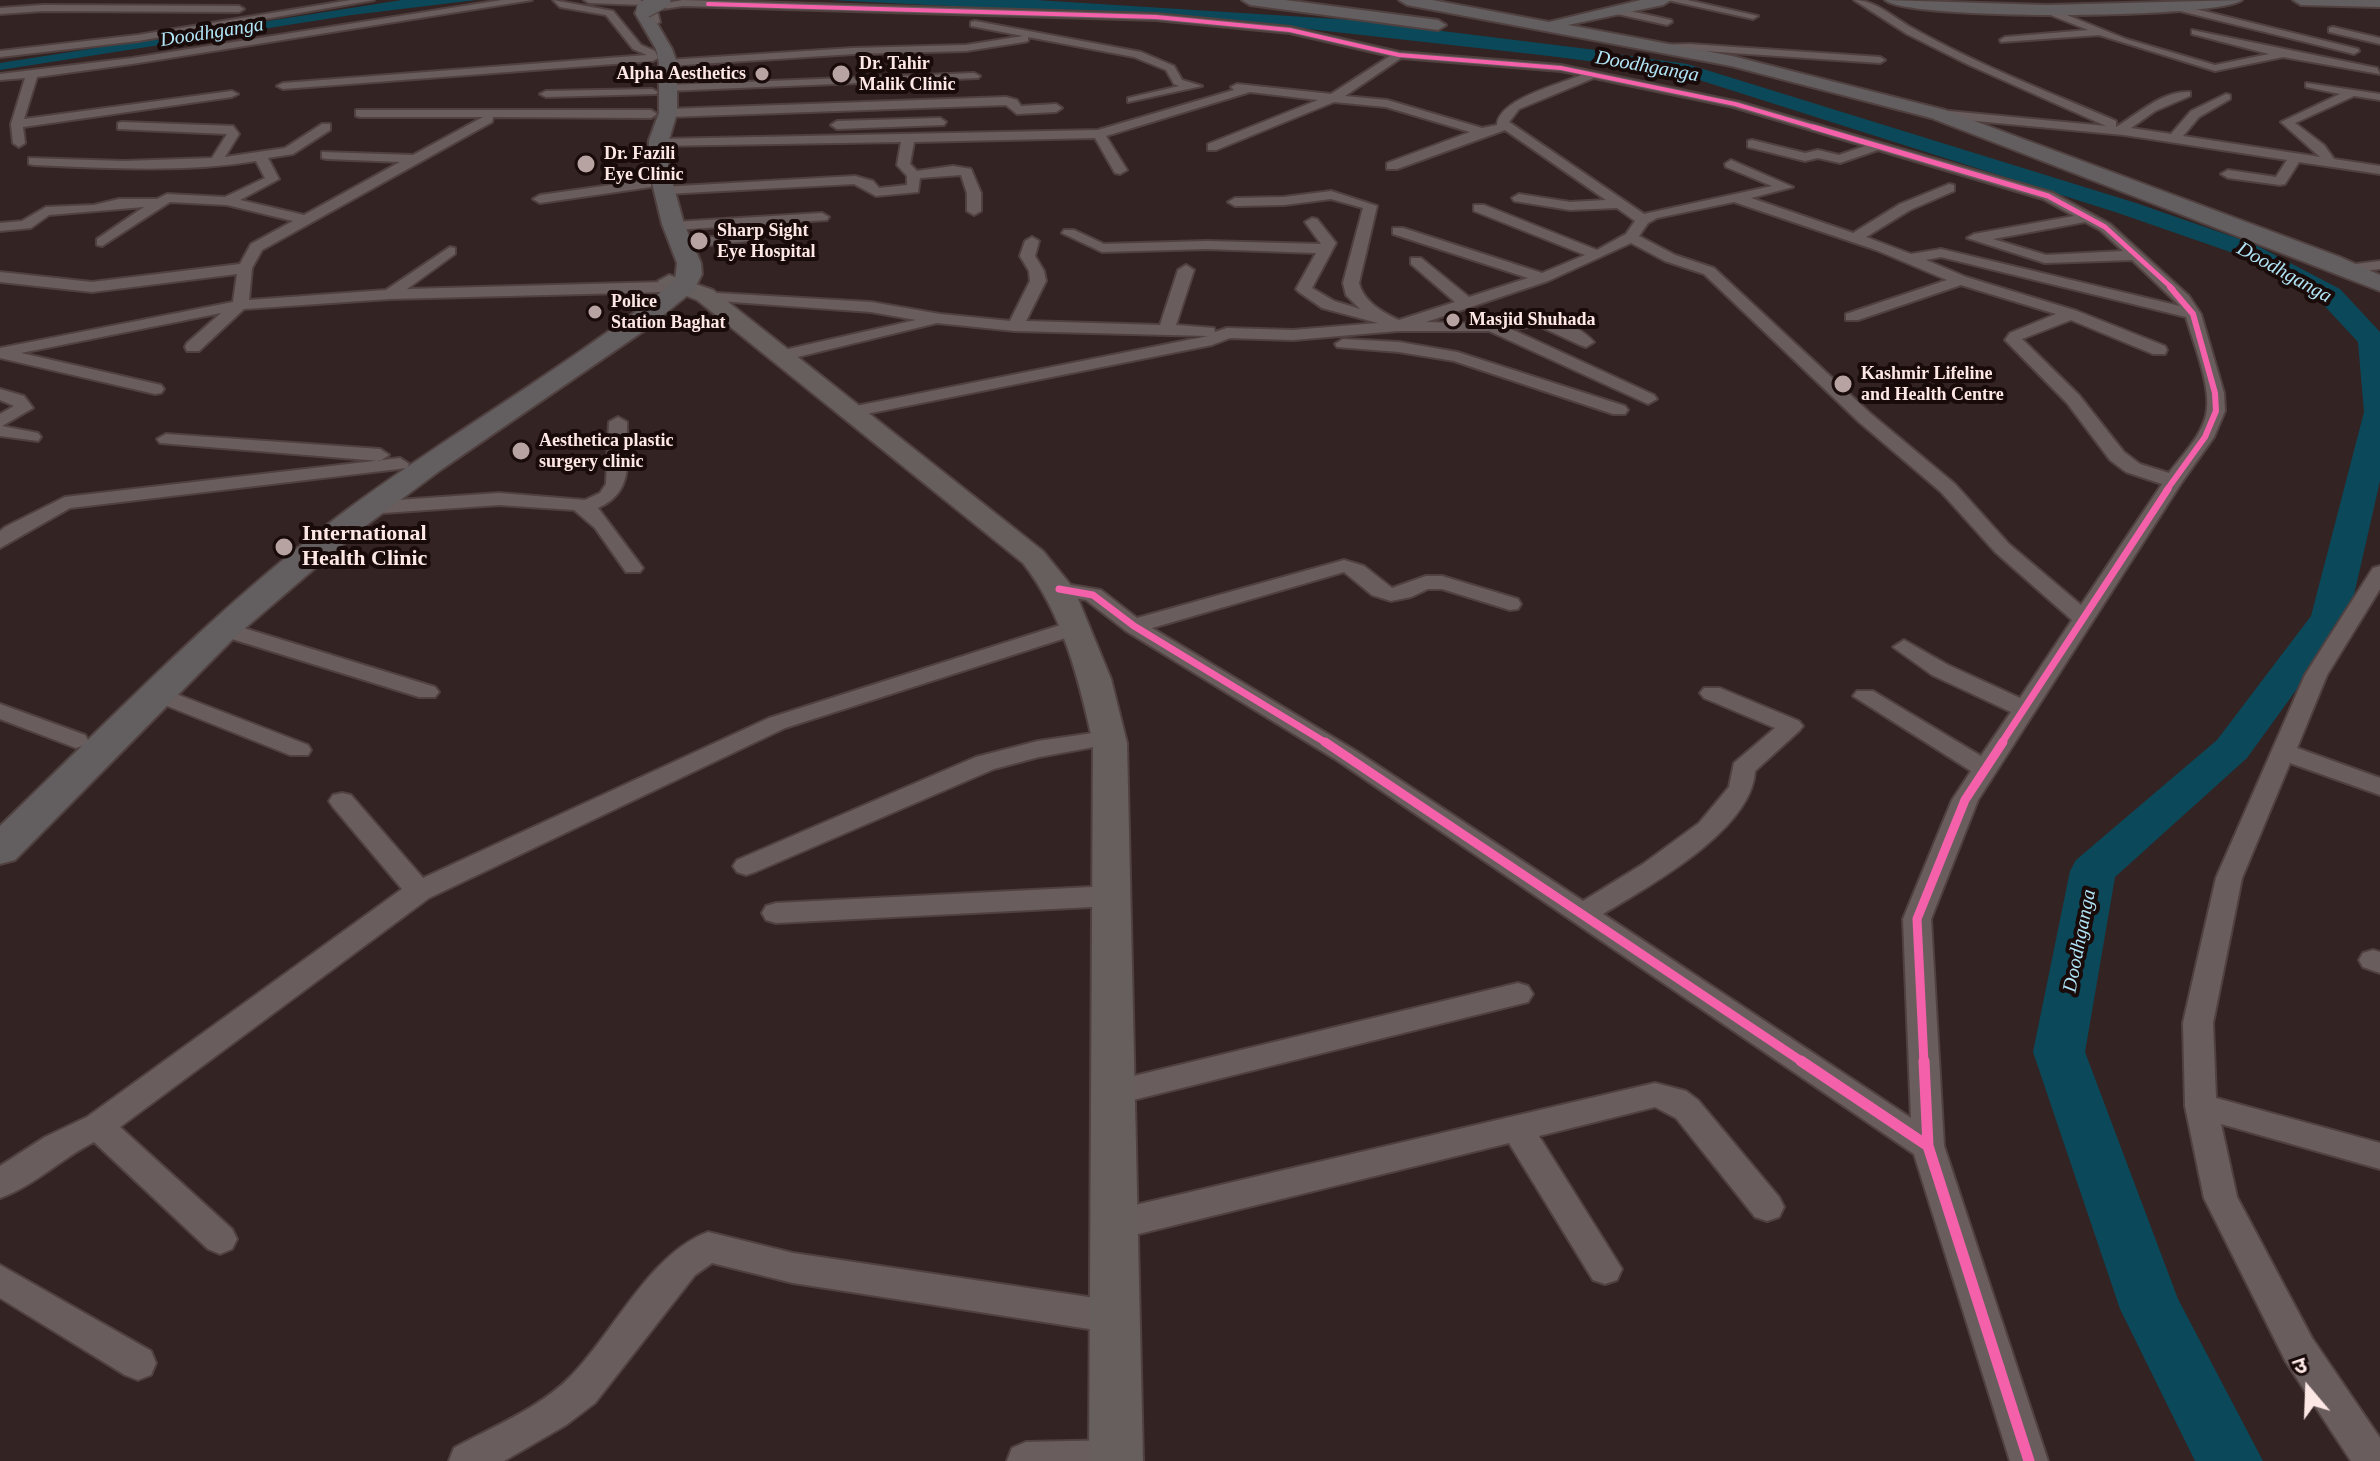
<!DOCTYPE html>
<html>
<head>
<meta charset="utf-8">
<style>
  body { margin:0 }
  #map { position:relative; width:2380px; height:1461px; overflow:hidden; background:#332322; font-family:"Times New Roman","Noto Sans Devanagari",serif }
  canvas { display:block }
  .north { position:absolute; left:2268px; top:1349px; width:80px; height:80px; -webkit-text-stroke:6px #190b0a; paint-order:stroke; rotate:341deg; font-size:22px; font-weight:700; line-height:32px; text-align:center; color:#fee8e6 }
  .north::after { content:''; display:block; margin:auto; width:28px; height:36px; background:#fee8e6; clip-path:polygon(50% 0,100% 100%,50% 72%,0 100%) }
</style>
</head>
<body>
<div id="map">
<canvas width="2380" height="1461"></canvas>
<div class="north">उ</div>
</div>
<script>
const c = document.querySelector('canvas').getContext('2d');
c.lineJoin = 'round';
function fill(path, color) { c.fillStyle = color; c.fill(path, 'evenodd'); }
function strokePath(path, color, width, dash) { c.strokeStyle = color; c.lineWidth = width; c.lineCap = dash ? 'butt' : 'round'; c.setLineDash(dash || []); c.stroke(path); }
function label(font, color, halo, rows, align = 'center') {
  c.font = font + ' "Times New Roman",serif'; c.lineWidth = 8; c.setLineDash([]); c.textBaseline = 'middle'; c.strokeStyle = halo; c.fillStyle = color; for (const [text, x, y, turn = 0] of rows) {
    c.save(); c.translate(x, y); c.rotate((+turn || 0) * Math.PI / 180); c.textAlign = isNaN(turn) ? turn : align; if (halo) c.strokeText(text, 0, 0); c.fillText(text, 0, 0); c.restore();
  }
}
fill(new Path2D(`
  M402 0H476L352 15 0 70V63Z
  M829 0H1036L1353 20 1612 52 1603 62 1228 20Z`), '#0b495a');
fill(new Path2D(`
  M1551 45 1687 64 2136 203 2254 244 2340 289 2380 332V481L2349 617 2247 758 2115 877 2085 1052 2178 1299 2263 1461H2195L2120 1309 2033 1052 2070 871 2076 860 2217 740 2311 616 2364 412 2358 342 2320 301 2236 254 2118 213 1677 73 1544 55 1542 51Z`), '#0b495a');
const street = new Path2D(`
  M351 0H374L138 41 0 57V51L138 35Z
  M502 0H532L132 64 37 77 24 119 232 91 238 94 232 97 23 127 25 143 19 147 13 143 11 124 25 78 0 80V74L132 58Z
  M553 0 613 11 641 45 655 51 658 58 653 61 283 89 277 86 283 83 647 55 633 49 606 15 560 7Z
  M584 0H648L649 2 644 5 589 3Z
  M683 0 1156 14 1290 27 1399 52 1561 65 1739 102 2053 193 2110 224 2189 296 2201 314 2224 393 2225 411 2214 437 2182 482 1978 800 1931 919 1944 1146 2048 1461H2010L1914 1154 1338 761 1126 631 1086 600 1051 594 1048 589 1059 583 1101 590 1137 618 1344 560 1364 566 1392 588 1426 576H1442L1518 599 1521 604 1518 609 1510 610 1442 589H1428L1411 597 1391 601 1372 595 1344 572 1152 628 1356 751 1583 901 1643 864 1699 823 1729 787 1734 763 1775 728 1704 698 1700 693 1704 688H1720L1799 721 1803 726 1799 731 1755 771C1752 830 1649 886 1603 914L1911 1118 1903 919 1952 800 1971 771 1853 696 1857 691H1873L1981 756 2011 712 1932 675 1893 647 1904 640 1948 665 2020 698 2072 620 1995 552 1941 492 1859 422 1704 274 1665 261 1631 243 1548 281 1426 322C1441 322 1455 324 1470 323 1513 322 1560 306 1594 342L1586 347 1580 345 1539 326 1511 329 1654 395 1657 399 1648 404 1489 331H1398L1293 340 1230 338 1212 345 851 417 845 416 842 412 851 407 1208 336 1015 331 937 323 781 361 775 360 773 356 775 352 916 320 871 312 705 300 697 295 700 292 871 302 940 314 1010 321 1030 281 1029 271 1020 256 1025 241 1032 237 1039 241 1035 256 1044 271 1046 281 1026 321 1160 325 1178 270 1186 265 1194 270 1176 325 1214 328 1215 332 1227 328 1293 330 1378 323 1322 308 1299 292 1296 289 1316 253 1207 249 1102 252 1062 233 1064 230H1074L1104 244 1207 241 1321 244 1305 222 1312 218 1317 219 1336 243 1312 288 1334 301 1360 309 1346 295 1343 283 1363 208 1331 199 1284 205 1235 206 1228 202 1235 198 1284 197 1331 191 1377 206 1359 283C1363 301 1383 313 1399 320L1455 302 1411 264V258H1421L1469 297 1528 278 1393 234V228H1403L1542 273 1585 255 1474 211V205H1484L1597 250 1626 234 1635 221 1617 208 1570 210 1514 201 1512 198 1519 194 1570 202 1606 200 1505 130 1397 169H1387V163L1470 132 1386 107 1334 102 1216 150H1208V144L1318 100 1250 92 1106 136 1127 170 1120 174 1115 173 1095 138 914 142 910 164 917 171 953 166 971 169 981 193V211L974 215 967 211V193L961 175 920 178 918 192 876 196 854 184 666 194 659 190 661 187 855 176 873 181 879 188 907 185V176L897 165 901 142 655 146V140L659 139 1098 130 1234 90 1231 87 1237 84 1331 94 1390 56 1290 33 1156 20 683 6 657 10 660 22 655 25 645 13 649 6ZM1401 58 1561 71 1581 75C1558 85 1499 99 1497 125L1482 128 1387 100 1345 96ZM1594 78 1733 107 1865 146 1839 155 1818 150 1805 153 1752 140 1748 141V147L1805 161 1818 158 1840 163 1878 150 2043 199 2074 216 1974 234 1967 238 2045 263 2132 260 2180 306 1941 249 1911 254 1866 237 1910 210 1954 191V185L1949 184 1900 204 1853 233 1751 198 1793 187 1731 160 1725 164 1726 167 1772 186 1644 214 1509 122 1519 109ZM1734 202 1876 250 1947 280 1846 314V320H1858L1961 285 2056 314 2010 333 2005 340 2067 403 2110 460 2126 472 2162 484 2081 605 2009 544 1955 484 1871 414 1714 268 1675 255 1639 236 1648 223 1657 218ZM2085 222 2100 230 2123 251 2046 255 1993 239ZM1941 257 2186 317C2193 342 2210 383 2207 409 2205 433 2182 455 2169 473L2140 464 2124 452 2079 395 2022 339 2071 320 2153 354H2165L2167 350 2165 346 2077 311 1966 277 1926 260Z
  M1667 0H1687L1758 16 1753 19Z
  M1854 0C1876 0 1895 19 1914 29 1978 65 2049 92 2116 121V127C2138 114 2163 90 2190 92V96L2155 111 2131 128 2171 134 2191 111 2226 94 2230 95V99L2199 117 2183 136 2320 157 2281 122 2340 94 2306 87V83L2380 94V100L2354 96 2295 123 2324 145 2334 159 2380 166V174L2299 162 2285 184 2280 185 2228 178 2221 174 2228 170 2276 177 2287 160 2124 135 1934 117 1932 114 1938 110 2106 126 1967 64 1907 34Z
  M2175 4 2358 49 2359 51 2354 54 2172 9Z
  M43 5 239 6 244 9 239 12 43 11 0 14V8Z
  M1612 7 1671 20 1672 22 1667 25 1608 12Z
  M2047 7 2126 39 2215 65 2269 54 2192 34V30L2377 68 2380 74 2283 57 2215 71 2099 35 2001 42 2000 40 2005 37 2088 30 2043 12Z
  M975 21 1141 52 1174 66 1182 80 1202 86 1128 102V98L1179 86 1174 84 1166 70 1134 57 1028 37V41L1024 42 966 51 853 54 668 66 663 63 668 60 853 48 966 45 1023 36 971 26V22Z
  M2333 27 2380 38V44L2329 32V28Z
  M1690 44 1880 57 1885 60 1880 63 1690 50 1655 51 1650 48 1655 45Z
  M974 73 980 76 978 78 667 91 661 88 667 85Z
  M652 89 658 92 656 94 546 97 540 94 546 91Z
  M1006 97 1017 100 1021 106 1056 104 1062 108 1056 112 1017 114 1006 105 668 117 662 113 668 109Z
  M356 110H651L657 114 651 118 493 117 492 122 262 250 252 268 249 300 386 290 450 247 455 248V254L407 289 664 282 672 287 664 292 390 299 244 309 199 351H187L185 347 187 343 221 313 21 353 161 385 164 389 161 393 155 394 0 358V348L233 302 237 274 92 292 0 282V272L92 282 240 264 251 244 293 221 227 205 170 202 102 246 97 245V239L144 207 49 215 31 228 0 231V223L22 221 46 207 94 205 119 199H157L167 194 225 197 265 178 256 161C183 173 107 168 34 165L29 164V158L124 161 212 158 227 134 118 129V123L122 122 233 126 239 134 225 157 285 148 322 124H330V130L293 154 268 158 279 179 240 200 304 215 400 162 327 159 322 158V152L413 155 483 117H360L356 116Z
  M940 118 946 122 944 125 837 129 831 125 837 121Z
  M646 180 651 181V187L540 203 533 199 540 195Z
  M822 213 829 217 827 220 674 230 667 226 674 222Z
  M752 233 759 237 757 240 683 248 676 244 683 240Z
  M2380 261V269L2348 273 2341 269 2348 265Z
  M1343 339 1399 342 1457 352 1625 406 1628 410 1625 414H1613L1454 361 1399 352 1337 347 1335 344Z
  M0 389 24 396 33 408 2 426 38 433 41 437 38 441 0 436V414L14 406 0 400Z
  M618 417 627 422C626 458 636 491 598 508L643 568 640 572H626L595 528 574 510 499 505 369 514 359 508 369 502 499 493 585 500 600 493 606 484 609 422Z
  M166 434 380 449 389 455 380 461 160 443 157 439Z
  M400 458 409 464 407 468 70 508 0 548V531L5 527 65 497Z
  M2380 566V589L2327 675 2297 748 2380 778V795L2290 763 2242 878 2213 1023 2216 1098 2380 1143V1169L2221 1124 2237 1197 2312 1338 2380 1438V1461H2351L2286 1362 2204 1198 2185 1106 2183 1023 2216 878 2305 675 2373 568Z
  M1073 621 1081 623 1084 628 1081 633 785 728 429 898 120 1127 232 1229 237 1239 232 1249 220 1254 208 1249 94 1142C62 1158 34 1186 0 1198V1166L45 1137 87 1117 402 889 333 807 329 801 333 795 342 793 351 795 423 878 769 718Z
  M224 622 435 687 439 692 435 697H419L216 634 213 629 216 624Z
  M158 687 308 745 311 750 308 755H290L150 699 146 694 150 689Z
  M0 704 85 735 88 740 85 745 76 748 0 719Z
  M1107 731 1116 733 1119 738 1116 743 1039 757 994 769 755 872 746 875 737 872 733 866 737 860 976 757 1038 741Z
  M1111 886 1121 889 1125 896 1121 903 1111 906 776 923 766 920 762 913 766 906 776 903Z
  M2373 950 2380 952V973L2363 967 2359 960 2363 953Z
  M1518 983 1528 986 1533 994 1528 1002 1113 1105 1102 1102 1097 1093 1102 1084 1113 1081Z
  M1655 1083 1686 1091 1698 1100 1779 1197 1784 1207 1779 1217 1767 1221 1755 1217 1676 1118 1655 1107 1539 1136 1622 1269 1617 1280 1605 1284 1593 1280 1509 1143 1114 1240 1102 1235 1097 1225 1102 1215 1114 1210Z
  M708 1232 793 1253 1115 1301 1128 1306 1133 1317 1128 1328 1115 1333 793 1283 712 1263 695 1275 595 1403 566 1425 504 1461H449L454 1448C492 1427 540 1408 570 1377 613 1334 649 1254 708 1232Z
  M0 1265 151 1351 156 1363 151 1375 138 1380 125 1375 0 1298Z
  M1116 1440 1130 1446 1134 1461H1007L1012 1448 1026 1442Z`);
const secondary = new Path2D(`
  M669 275 713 290 1043 551 1074 589 1111 679 1127 743 1143 1461H1089L1093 743C1079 680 1063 614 1023 563L697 300 661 286 658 281Z`);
const primary = new Path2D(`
  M1242 0H1285L1438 20 1446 25 1438 30 1250 5Z
  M1399 0H1432L1549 22 1641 0H1671L1663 5 1568 25 1732 56 1945 110 2340 257 2380 275V291L1931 118 1731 66 1407 5Z
  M1885 0 2047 5 2242 0C2219 19 1909 21 1885 0Z
  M2293 0H2380V7L2301 5Z
  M645 4 653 9 651 13 672 49 677 63V113L669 140 668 166 684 224 701 263 702 274 694 290 645 330 442 469 356 533 236 636 15 860 0 864V826C109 721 215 609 336 518 446 435 567 368 675 281L677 263 662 224 648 166 649 140 659 113V63L656 49 635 13 639 6Z`);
strokePath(street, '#504140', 4);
strokePath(secondary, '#504140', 4);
strokePath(primary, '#504140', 4);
fill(street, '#6a5d5d');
fill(secondary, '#675e5e');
fill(primary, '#635e5f');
const primaryBridge = new Path2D(`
  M645 9 662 0`);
strokePath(primaryBridge, '#504140', 19, []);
strokePath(primaryBridge, '#635e5f', 17);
strokePath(new Path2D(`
  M708 4 1156 17 1290 30 1399 55 1561 68 1735 104 1820 129`), '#f560ab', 4);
strokePath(new Path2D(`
  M1813 127 2048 196 2105 227 2173 289`), '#f560ab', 5);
strokePath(new Path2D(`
  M2166 491 2205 437 2216 411 2215 393 2193 314 2170 287`), '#f560ab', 6);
strokePath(new Path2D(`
  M1059 589 1093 595 1134 626 1328 744
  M2001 744 2168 489`), '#f560ab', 7);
strokePath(new Path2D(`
  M1325 742 1804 1063
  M1924 1063 1917 919 1965 800 2003 742`), '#f560ab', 9);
strokePath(new Path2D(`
  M1801 1061 1928 1146 2029 1461
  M1924 1061 1928 1146`), '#f560ab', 11);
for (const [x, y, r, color] of [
  [762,74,8,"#b7a3a1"],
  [841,74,10,"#b7a3a1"],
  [586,164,10,"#b7a3a1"],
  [699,241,10,"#b7a3a1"],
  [595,312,8,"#b7a3a1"],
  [1453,320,8,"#b7a3a1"],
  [1843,384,10,"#b7a3a1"],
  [521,451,10,"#b7a3a1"],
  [284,547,10,"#b7a3a1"]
]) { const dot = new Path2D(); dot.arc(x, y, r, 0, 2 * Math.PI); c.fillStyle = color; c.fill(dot); strokePath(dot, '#190b0a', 3); }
label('bold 18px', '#fee8e6', '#190b0a', [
  ["Dr. Tahir",859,64],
  ["Malik Clinic",859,85],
  ["Alpha Aesthetics",746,74,"right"],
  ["Dr. Fazili",604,154],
  ["Eye Clinic",604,175],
  ["Sharp Sight",717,231],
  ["Eye Hospital",717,252],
  ["Police",611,302],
  ["Station Baghat",611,323],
  ["Masjid Shuhada",1469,320],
  ["Kashmir Lifeline",1861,374],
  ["and Health Centre",1861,395],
  ["Aesthetica plastic",539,441],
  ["surgery clinic",539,462]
], 'left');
label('italic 20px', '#b1e4f6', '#190b0a', [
  ["Doodhganga",212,33,-9],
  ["Doodhganga",1647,67,10],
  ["Doodhganga",2284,273,29],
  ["Doodhganga",2080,941,-79]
]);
label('bold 22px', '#fee8e6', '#190b0a', [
  ["International",302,534],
  ["Health Clinic",302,559]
], 'left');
</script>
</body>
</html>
